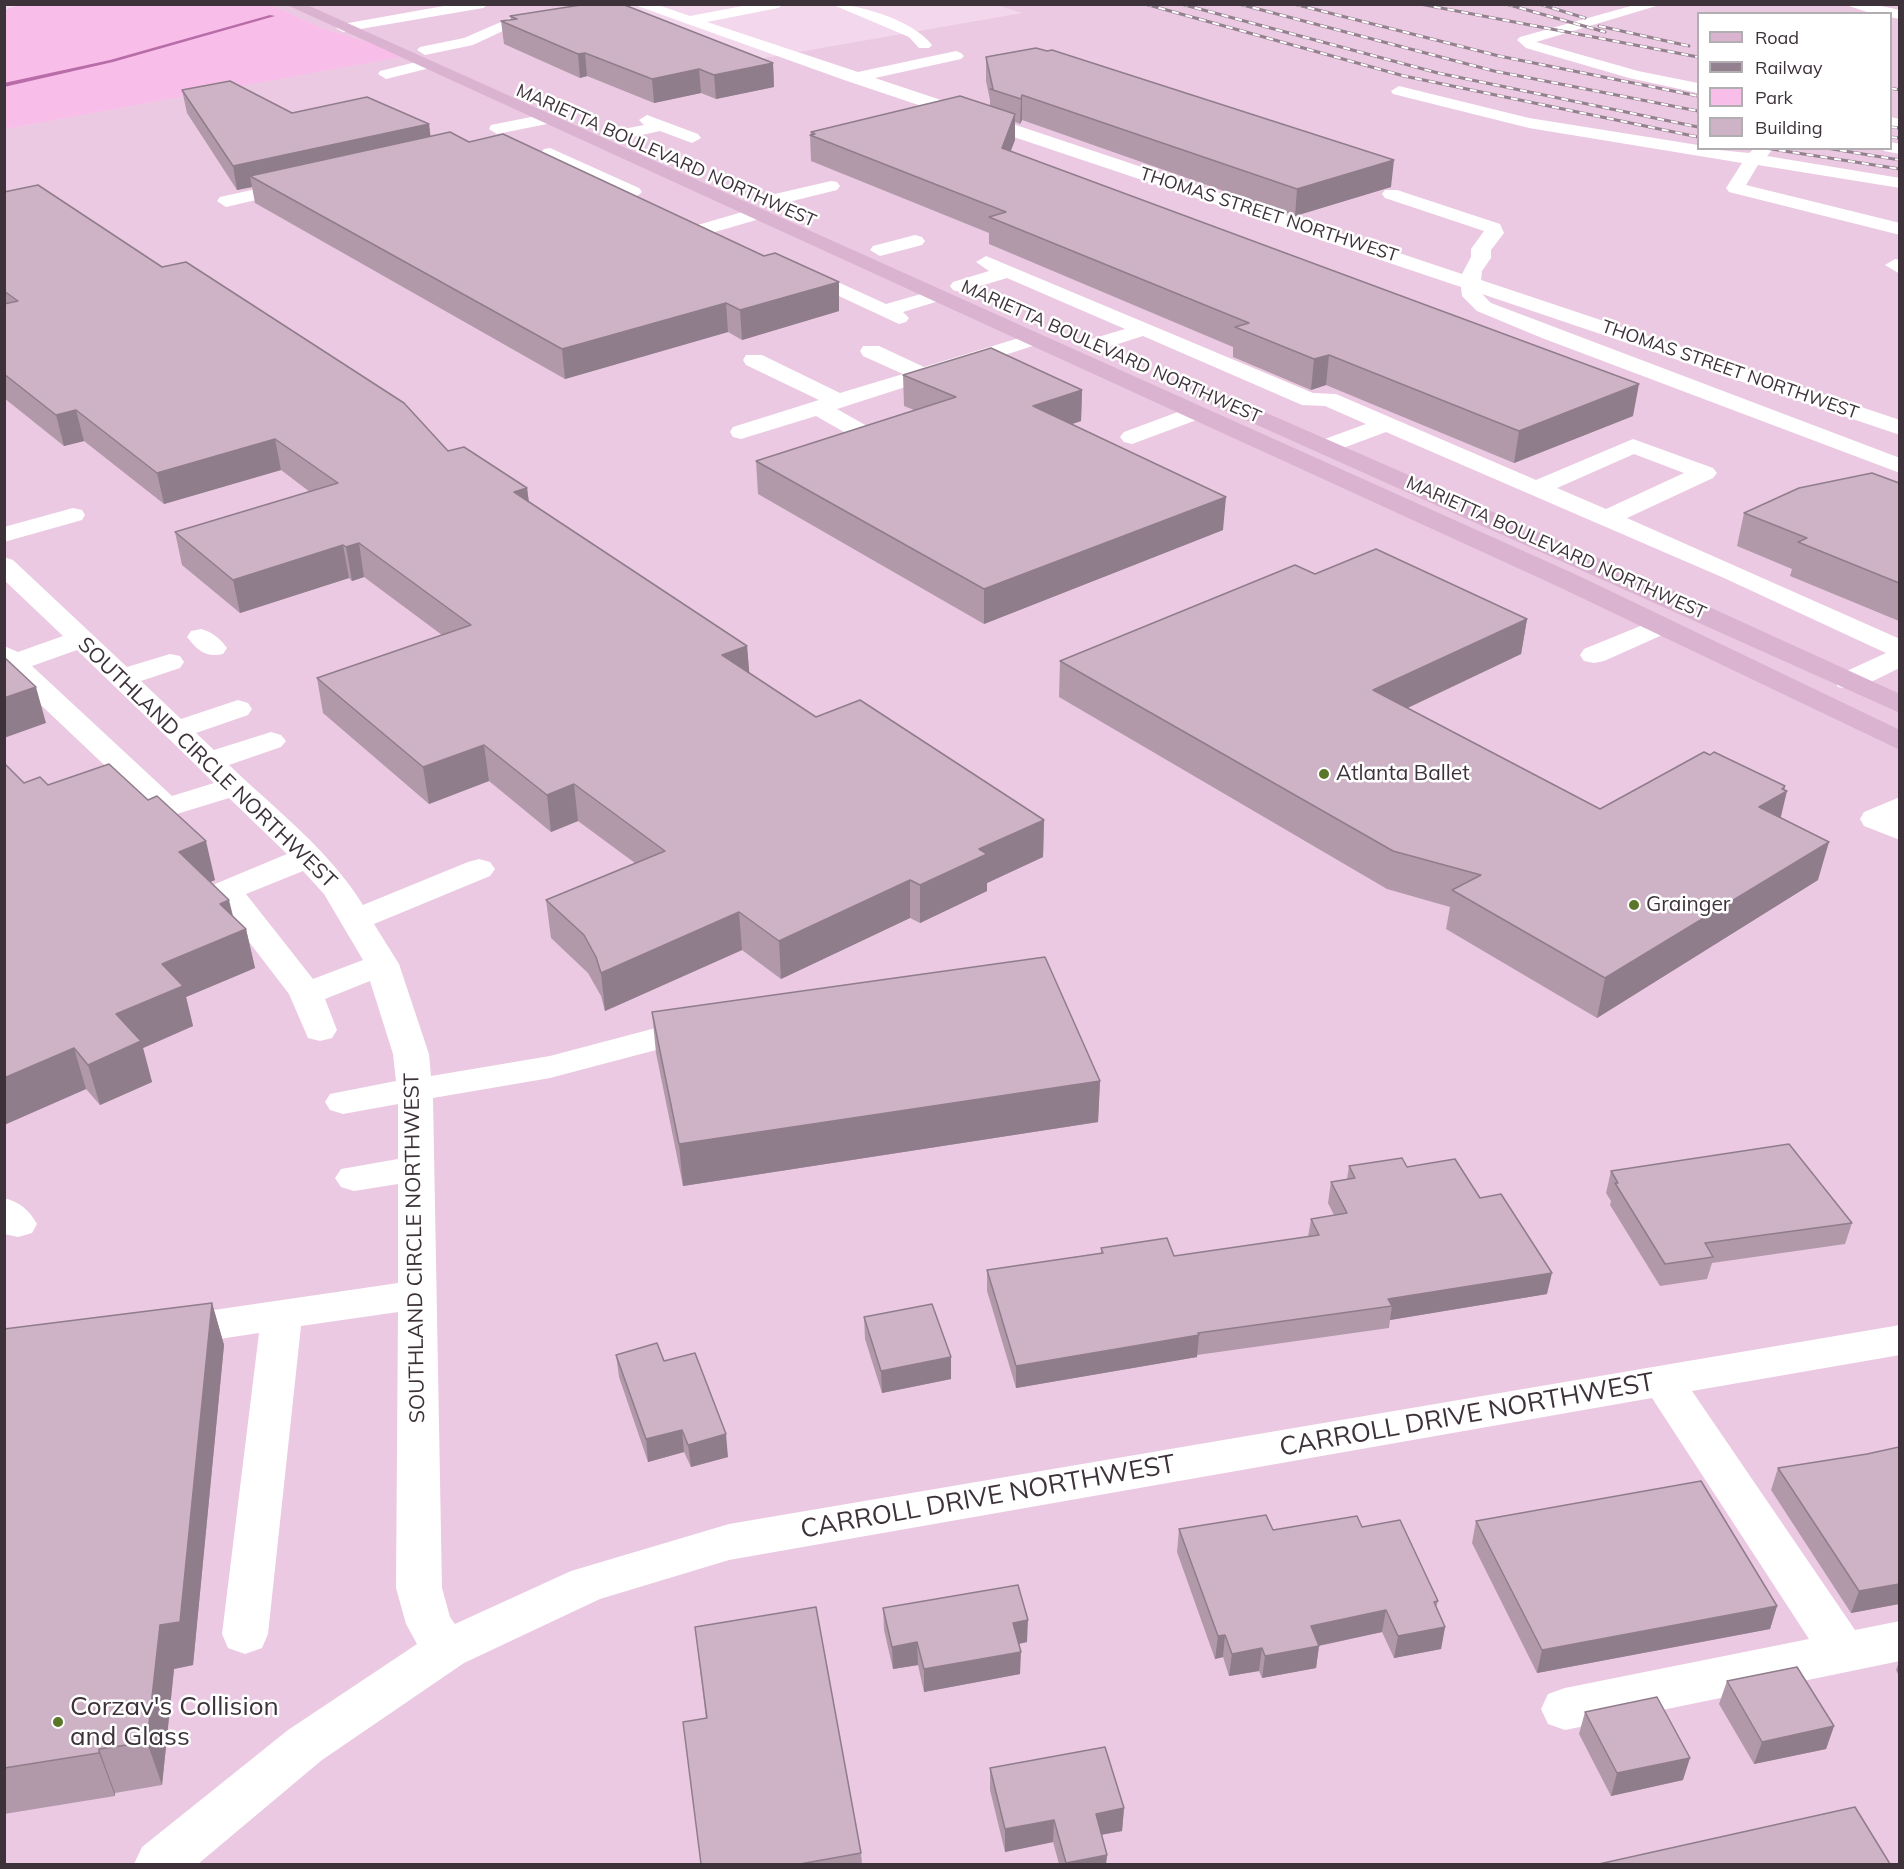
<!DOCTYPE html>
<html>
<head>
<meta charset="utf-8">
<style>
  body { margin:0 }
  #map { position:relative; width:1904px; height:1869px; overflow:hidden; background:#f3d7ec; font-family:Mulish,sans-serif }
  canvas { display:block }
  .frame { position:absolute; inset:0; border:6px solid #3d323a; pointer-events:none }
  .legend { position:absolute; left:1697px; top:12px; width:195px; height:138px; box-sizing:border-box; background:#fff; border:2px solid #b1adb0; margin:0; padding:8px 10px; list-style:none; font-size:18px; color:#3d323a }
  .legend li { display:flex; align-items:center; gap:12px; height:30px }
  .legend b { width:30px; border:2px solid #b1adb0 }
</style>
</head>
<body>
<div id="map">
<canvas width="1904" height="1869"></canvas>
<div class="frame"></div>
<ul class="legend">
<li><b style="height:8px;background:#dab3d0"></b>Road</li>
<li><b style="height:8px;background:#94818f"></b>Railway</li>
<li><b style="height:16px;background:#f8bde9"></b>Park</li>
<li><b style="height:16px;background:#ceb2c6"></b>Building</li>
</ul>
</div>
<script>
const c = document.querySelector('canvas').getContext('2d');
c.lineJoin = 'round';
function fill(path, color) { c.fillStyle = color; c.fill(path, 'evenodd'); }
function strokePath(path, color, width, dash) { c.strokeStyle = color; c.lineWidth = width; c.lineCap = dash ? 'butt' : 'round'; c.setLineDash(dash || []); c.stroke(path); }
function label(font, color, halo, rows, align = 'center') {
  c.font = font + ' Mulish,sans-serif'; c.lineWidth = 5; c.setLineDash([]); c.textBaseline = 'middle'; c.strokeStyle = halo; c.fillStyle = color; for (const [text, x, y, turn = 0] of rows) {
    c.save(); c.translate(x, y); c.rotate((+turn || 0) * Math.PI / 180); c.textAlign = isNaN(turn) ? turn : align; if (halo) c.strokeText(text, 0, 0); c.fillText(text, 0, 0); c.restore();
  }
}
fill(new Path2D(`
  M271 5H575L730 64 1022 13 997 5H1899V1864H5V129L410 55 321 28ZM1698 14H1890V148H1698Z`), '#ecc9e2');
fill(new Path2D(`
  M22 4 271 5 321 28 411 55 5 129 4 10Z`), '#f8bde9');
fill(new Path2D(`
  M270 15 275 16 113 62 4 87V83L110 60Z`), '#b96da8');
fill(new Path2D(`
  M455 4H490L483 8 343 32 336 28 343 24Z
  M632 4H655L690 16 753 4H785L778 8 707 22 858 72 956 51 961 53 964 56 961 59 875 78 1462 274 1471 257V249L1484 231 1385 198 1382 194 1385 190H1397L1500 224 1504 233 1491 250V258L1482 271 1481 280 1900 420V435L1482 294 1491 303 1900 458V473L1542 338 1477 311 1462 296 1461 287 847 81Z
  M831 4C860 4 914 21 932 45L929 48H919L909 37Z
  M1638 4H1663L1536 42 1638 71 1698 83V93L1629 78 1526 48 1517 40 1520 37Z
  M1843 4H1872L1900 10V19L1890 17V14H1873Z
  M517 15 524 19 522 22 473 45 425 55 417 50 420 47 464 38Z
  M424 60 430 62 432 65 430 68 386 79 378 74 380 71Z
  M1399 86 1529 118 1698 145V148L1749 153 1755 148H1774L1767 156 1900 178V188L1758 165 1746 185 1900 223V235L1729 192 1726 188 1742 163 1529 128 1393 94 1391 91Z
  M546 114 552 115 554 119 552 123 497 134 489 129 491 125Z
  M647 115 698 134 701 138 692 143 660 131 619 140 610 135 613 131 644 125 639 120Z
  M1890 117 1900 119V129L1890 127Z
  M1890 142 1900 144V154L1884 151 1882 148H1890Z
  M550 148 639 188 642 192C635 200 612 206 602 203L599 199 602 195 616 191 544 157 541 153 544 149Z
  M297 180 303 181 306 185 303 189 226 207 217 201 220 197Z
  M831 181 837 182 840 186 837 190 768 207 759 201 762 197Z
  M756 208 763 210 765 214 763 218 684 241 674 235 677 231Z
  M915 235 922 237 925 241 922 245 880 256 870 250 873 246Z
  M986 256 1313 393 1336 394 1536 480 1633 439 1713 468 1717 473 1713 478 1627 518 1900 639V668C1881 676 1859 692 1838 687L1834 681 1838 675 1886 653 1724 578 1386 432 1335 451H1319L1315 446 1319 441 1366 424 1325 406 1302 405 1143 336 1096 351 1088 350 1085 345 1088 340 1125 329 1007 278 960 292 953 290 950 286 953 282 989 271 976 262ZM1634 454 1684 473 1606 509 1557 488Z
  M1895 259 1900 260V274L1885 265Z
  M818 273 886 304 935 290 942 292 945 296 942 300 903 312 909 318 906 322 899 324 811 283 808 279 811 275Z
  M1032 334 1039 336 1043 340 1039 344 837 409 874 430 878 435 874 440H858L816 416 741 439 733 437 730 432 733 427 819 400 746 365 743 360 746 355H762L840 393 903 374 863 356 860 351 863 346H879L924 367Z
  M1194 406 1202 408 1205 413 1202 418 1132 444 1124 442 1120 437 1124 432Z
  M73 508 82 510 85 515 82 520 4 542V527Z
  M4 557 13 560 127 667 170 654 180 656 184 662 180 668 141 681 181 719 238 700 248 703 252 709 248 715 196 733 214 750 271 732 281 735 286 741 281 747 229 765C275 809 330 851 363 905L468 862 479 859 490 862 495 869 490 876 374 924 399 964 429 1054 431 1076 550 1056 697 1017 709 1020 714 1028 709 1036 550 1078 433 1098 442 1588 450 1617 455 1624 571 1571 729 1524 1900 1325V1355L1692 1391 1855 1630 1900 1621V1661L1565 1730 1548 1724 1541 1709 1548 1694 1565 1688 1809 1639 1652 1398 729 1560 600 1599 464 1663 322 1760 198 1864H134L142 1847 288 1730 417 1644 406 1624 396 1588 398 1312 301 1326 268 1634 262 1648 245 1654 228 1648 222 1634 259 1333 173 1346 159 1342 153 1331 159 1320 173 1316 398 1283V1184L354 1191 341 1187 335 1178 341 1169 398 1159V1104L343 1114 330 1110 325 1102 330 1094 396 1081 393 1054 370 981 325 999 337 1030 332 1038 320 1041 308 1038 289 994 210 891 215 884 287 854 229 798 167 817 156 814 4 670V646L18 652 63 636 4 580ZM77 650 199 768 214 783 172 796 32 666ZM303 871 324 894 363 960 313 979 246 894Z
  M1660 618 1669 620 1673 626 1669 632 1604 661 1594 663 1584 661 1580 655 1584 649Z
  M201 629C212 632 220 638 227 648L223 654C206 658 197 650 187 637L191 631Z
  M1900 797V840L1864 826 1860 819 1864 812Z
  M4 1198C20 1202 29 1210 37 1224L32 1233 18 1237 4 1234Z`), '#fff');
fill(new Path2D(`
  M285 4H305L1577 575 1900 730V750L1559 587Z
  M1198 383 1681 594 1900 694V713L1190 395 1187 390 1190 385Z`), '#dab3d0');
const rail = new Path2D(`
  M1145 4 1404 76 1698 137
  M1181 4 1438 73 1698 127
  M1239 4 1494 71 1698 111
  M1294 4 1499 56 1698 96
  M1420 4 1698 57
  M1506 4 1605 32
  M1539 4 1585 18
  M1599 26 1689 46
  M1890 88 1900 90
  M1890 127 1900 128
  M1890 137 1900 138
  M1765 148 1900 169
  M1826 148 1900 160`);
strokePath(rail, '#94818f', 3);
strokePath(rail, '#fff', 2, [7]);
fill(new Path2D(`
  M510 16 773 63 774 87 716 99 701 93 654 103 587 76 580 78 504 44 501 21 511 20Z
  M986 57 1391 187 1295 216 1022 120 1020 124 1015 122V140L1010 151 1633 416 1514 463 1326 385 1311 390 1233 357V347L989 244V233L811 161 810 135H811V132L990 106V100L986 81Z
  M182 90 292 113 429 124 430 136 469 142 764 256 839 282V311L742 340 728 332 565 379 255 203 252 187 237 190 187 113Z
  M4 192 162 267 448 451 527 488 529 502 747 646 749 673 816 717 1044 820 1043 857 987 883V891L920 923 910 918 781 979 742 950 605 1011 601 996 588 973 551 938 546 900 635 863 578 821 551 832 489 781 429 804 323 713 317 678 442 635 364 577 352 581 349 578 240 613 182 565 175 532 310 492 281 470 164 504 84 441 64 446 4 398Z
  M903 375 1082 390 1081 421 1072 424 1223 530 984 624 758 494 756 461 914 410 904 406Z
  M1899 483V621L1790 576 1792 569 1737 546 1744 513Z
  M1315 574 1527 619 1521 654 1408 708 1600 809 1785 786 1780 818 1818 880 1597 1018 1446 929 1450 907 1387 889 1059 697 1060 661Z
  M4 763 24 783 48 785 215 880 210 882 233 916 246 929 255 968 186 997 193 1026 143 1048 152 1082 100 1105 86 1089 4 1125Z
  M652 1012 1100 1081 1098 1122 683 1186 656 1053Z
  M1349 1166 1407 1167 1480 1198 1547 1294 1390 1320 1389 1328 1197 1355V1357L1016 1388 987 1291V1270L1101 1253V1248L1174 1256 1308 1237 1311 1219 1334 1215 1328 1203 1331 1182 1347 1179Z
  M1611 1171 1852 1223 1845 1244 1712 1263 1707 1279 1660 1286 1610 1205 1611 1201 1606 1193Z
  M212 1303 224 1345 193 1665 174 1669 162 1785 115 1793V1796L4 1814V1329Z
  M864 1317 951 1379 882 1393 865 1339Z
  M616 1355 664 1361 728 1457 691 1467 684 1452 648 1462 619 1377Z
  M1899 1447V1604L1851 1613 1771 1490 1778 1468 1867 1454Z
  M1476 1521 1777 1606 1770 1629 1537 1673 1472 1543Z
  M1362 1527 1438 1601 1436 1608 1445 1627 1441 1649 1394 1658 1382 1632 1319 1646 1316 1668 1262 1678 1259 1671 1229 1676 1223 1657 1215 1659 1177 1552 1179 1529 1273 1530Z
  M883 1608 1027 1642 1019 1644 1020 1674 924 1692 918 1665 893 1669 884 1630Z
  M695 1627 861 1853 862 1864H701L706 1719Z
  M1899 1662V1676L1896 1670Z
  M1727 1681 1834 1726 1826 1749 1754 1764 1719 1704Z
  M1585 1712 1683 1780 1611 1796 1579 1734Z
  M990 1768 1124 1808 1122 1831 1101 1835 1107 1855 1106 1864H1059L1053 1842 1005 1852 990 1790Z`), '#b199aa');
fill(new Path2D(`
  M585 53 587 76 580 78 578 54Z
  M773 63 774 87 716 99 714 75Z
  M699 69 701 93 654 103 652 79Z
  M1022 95V120L1020 124 1021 99Z
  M1015 114V140L1002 174V148Z
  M429 124 432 148 250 176 252 187 237 190 233 166Z
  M1394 160 1391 187 1295 216 1297 189Z
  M839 282V311L742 340 740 310Z
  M726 303 728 332 565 379 562 349Z
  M1329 355 1326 385 1311 390 1314 359Z
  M1639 384 1633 416 1514 463 1519 431Z
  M1082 390 1081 421 1033 437V406Z
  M76 410 84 441 64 446 56 415Z
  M275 439 281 470 164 504 157 473Z
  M527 488 531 520 514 492Z
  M1226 497 1223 530 984 624V589Z
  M359 543 364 577 352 581 346 547Z
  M343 545 349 578 240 613 233 580Z
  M1527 619 1521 654 1369 726 1373 690Z
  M747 646 750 680 722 655Z
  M36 687 46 723 4 738V698Z
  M484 745 489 781 429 804 423 767Z
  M574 784 578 821 551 832 547 795Z
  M1785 786 1783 794 1787 791 1778 829 1759 807Z
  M1044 820 1043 857 987 883V891L920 923V885L979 849Z
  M206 841 215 880 188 891 179 852Z
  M1829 842 1818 880 1597 1018 1605 978Z
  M910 880V918L781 979 779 941Z
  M229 900 237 932 246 929 255 968 186 997 193 1026 143 1048 152 1082 100 1105 88 1065 116 1014 162 964 220 904Z
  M739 912 742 950 605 1011 601 973Z
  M74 1048 86 1089 4 1125V1078Z
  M1100 1081 1098 1122 683 1186 679 1144Z
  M1552 1273 1547 1294 1390 1320 1392 1306 1388 1299Z
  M212 1303 224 1345 193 1665 174 1669 162 1785 147 1742 160 1625Z
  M1199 1335 1197 1357 1016 1388V1366Z
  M951 1357V1379L882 1393 881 1371Z
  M682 1430 684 1452 648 1462 646 1439Z
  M726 1434 728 1457 691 1467 688 1445Z
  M1899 1584V1604L1851 1613 1859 1591Z
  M1777 1606 1770 1629 1537 1673 1542 1650Z
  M1386 1610 1382 1632 1317 1646H1319L1316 1668 1262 1678 1265 1656 1311 1626Z
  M1028 1620 1027 1642 1012 1645 1013 1623Z
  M1445 1627 1441 1649 1394 1658 1398 1636Z
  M1225 1635 1223 1657 1215 1659 1218 1636Z
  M917 1642 918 1665 893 1669 892 1647Z
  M1262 1648 1259 1671 1229 1676 1232 1654Z
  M1021 1652 1020 1674 924 1692V1669Z
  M1834 1726 1826 1749 1754 1764 1762 1742Z
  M99 1749 115 1793V1796L99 1753Z
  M1690 1758 1683 1780 1611 1796 1617 1773Z
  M1124 1808 1122 1831 1094 1836 1096 1814Z
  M1054 1820 1053 1842 1005 1852V1829Z
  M1107 1855 1106 1864H1066V1863Z`), '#907d8b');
const building = new Path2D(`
  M587 4H622L773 63 714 75 699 69 652 79 585 53 578 54 501 21 517 19 510 16Z
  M1036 48 1047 51 1052 50 1394 160 1297 189 1022 95 1021 99 990 89H993L986 57Z
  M230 81 292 113 367 97 429 124 233 166 182 90Z
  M960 96 1015 114 1002 148 1639 384 1519 431 1329 355 1314 359 1235 327 1249 323 989 217 1006 212 810 135 815 134 811 132Z
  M450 132 469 142 503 134 764 256 775 253 839 282 740 310 726 303 562 349 250 176Z
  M38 185 162 267 186 262 404 403 448 451 464 447 527 488 514 492 747 646 722 655 816 717 860 700 1044 820 979 849 987 854 920 885 910 880 779 941 739 912 601 973 596 957 584 935 546 900 665 851 574 784 547 795 484 745 423 767 317 678 471 625 359 543 346 547 343 545 233 580 175 532 338 483 275 439 157 473 76 410 56 415 4 374V304L18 301 4 291V192Z
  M991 348 1082 390 1033 406 1226 497 984 589 756 461 956 397 903 375Z
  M1872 473 1899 483V583L1798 542 1807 538 1744 513 1799 488Z
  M1376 549 1527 619 1373 690 1600 809 1704 752 1710 755 1714 752 1785 786 1782 789 1787 791 1759 807 1829 842 1605 978 1452 890 1481 875 1393 851 1060 661 1295 565 1315 574Z
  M4 657 36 687 4 698Z
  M4 763 24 783 40 777 48 785 109 764 148 800 157 796 206 841 179 852 229 900 220 904 246 929 162 964 183 986 116 1014 141 1041 88 1065 74 1048 4 1078Z
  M1045 957 1100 1081 679 1144 652 1012Z
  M1789 1144 1852 1223 1705 1243 1713 1257 1665 1264 1615 1183H1618L1611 1171Z
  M1402 1158 1407 1167 1455 1159 1480 1198 1501 1194 1552 1273 1388 1299 1392 1306 1198 1333 1199 1335 1016 1366 987 1270 1103 1253 1101 1248 1167 1238 1174 1256 1319 1235 1311 1219 1347 1213 1331 1182 1355 1178 1349 1166Z
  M212 1303 180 1622 160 1625 147 1742 99 1749V1753L4 1768V1329Z
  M932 1304 951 1357 881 1371 864 1317Z
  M657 1343 664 1361 695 1353 726 1434 688 1445 682 1430 646 1439 616 1355Z
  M1899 1447V1584L1859 1591 1778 1468 1867 1454Z
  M1701 1481 1777 1606 1542 1650 1476 1521Z
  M1266 1515 1273 1530 1357 1516 1362 1527 1400 1520 1438 1601 1434 1602 1445 1627 1398 1636 1386 1610 1311 1626 1319 1646 1265 1656 1262 1648 1232 1654 1225 1635 1218 1636 1179 1529Z
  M1018 1585 1028 1620 1013 1623 1021 1652 924 1669 917 1642 892 1647 883 1608Z
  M816 1607 861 1853 800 1864H701L683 1722 707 1718 695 1627Z
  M1797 1667 1834 1726 1762 1742 1727 1681Z
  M1657 1697 1690 1758 1617 1773 1585 1712Z
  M1105 1747 1124 1808 1096 1814 1107 1855 1066 1863 1054 1820 1005 1829 990 1768Z
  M1855 1807 1890 1864H1599Z`);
fill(building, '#ceb2c6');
strokePath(building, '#907d8b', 1.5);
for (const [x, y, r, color] of [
  [1324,774,6,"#5b7529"],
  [1634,905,6,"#5b7529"],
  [58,1722,6,"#5b7529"]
]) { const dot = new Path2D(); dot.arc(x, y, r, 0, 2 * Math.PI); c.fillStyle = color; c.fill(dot); strokePath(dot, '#fff', 2); }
label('18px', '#3d323a', '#fff', [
  ["MARIETTA BOULEVARD NORTHWEST",666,156,24],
  ["THOMAS STREET NORTHWEST",1269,215,18],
  ["MARIETTA BOULEVARD NORTHWEST",1111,352,24],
  ["THOMAS STREET NORTHWEST",1730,370,19],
  ["MARIETTA BOULEVARD NORTHWEST",1556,548,24]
]);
label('21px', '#3d323a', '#fff', [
  ["SOUTHLAND CIRCLE NORTHWEST",207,763,44],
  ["SOUTHLAND CIRCLE NORTHWEST",415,1248,-91]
]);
label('21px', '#3d323a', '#fff', [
  ["Atlanta Ballet",1336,774],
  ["Grainger",1646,905]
], 'left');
label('26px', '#3d323a', '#fff', [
  ["CARROLL DRIVE NORTHWEST",1467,1415,-10],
  ["CARROLL DRIVE NORTHWEST",988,1497,-10]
]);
label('26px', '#3d323a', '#fff', [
  ["Corzav's Collision",70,1707],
  ["and Glass",70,1737]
], 'left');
</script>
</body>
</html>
